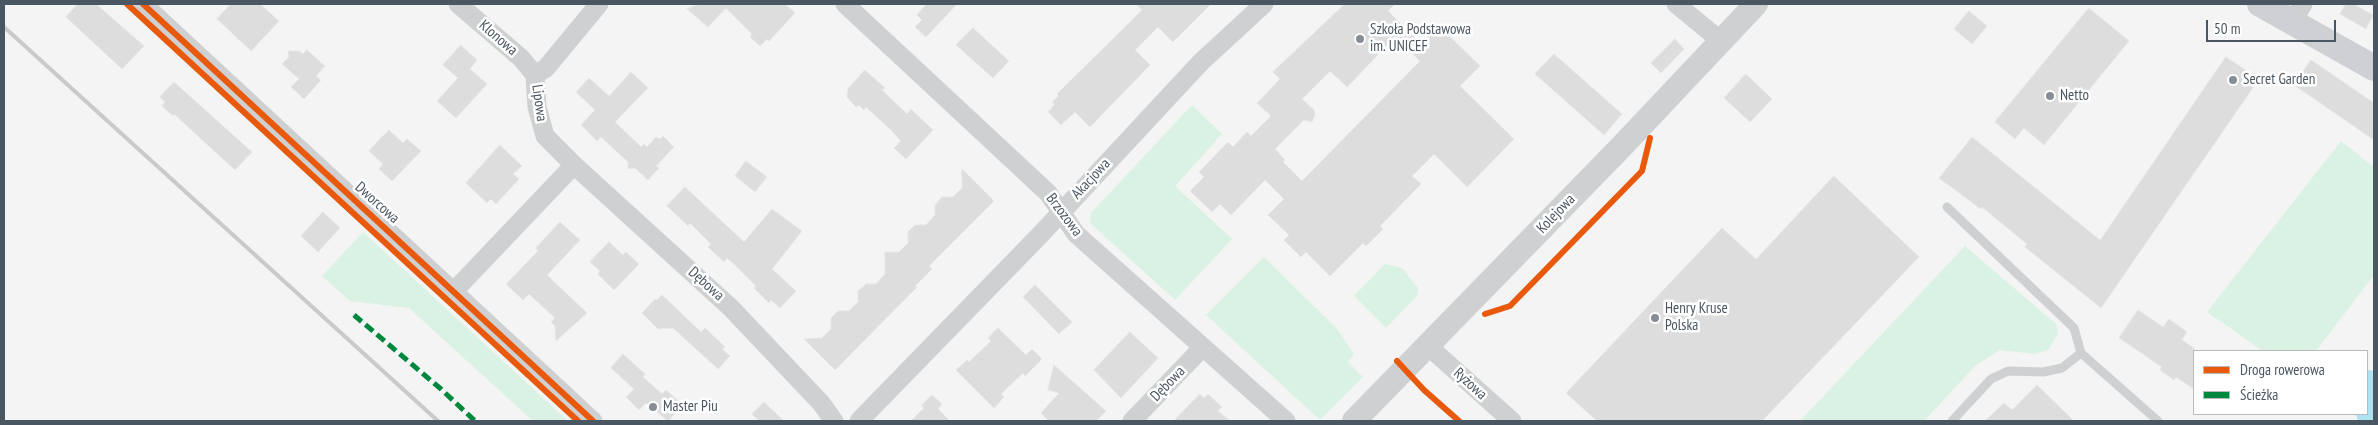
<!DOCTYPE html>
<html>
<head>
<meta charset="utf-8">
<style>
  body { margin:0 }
  #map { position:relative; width:2378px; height:425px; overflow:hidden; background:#f4f4f4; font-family:"PT Sans Narrow",sans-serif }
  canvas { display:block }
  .frame { position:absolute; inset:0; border:5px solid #4a5661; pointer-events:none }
  .legend { position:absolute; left:2193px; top:350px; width:175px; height:65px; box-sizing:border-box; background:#fff; border:1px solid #b7bbc0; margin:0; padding:6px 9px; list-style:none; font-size:15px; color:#4a5661 }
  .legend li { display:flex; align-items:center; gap:10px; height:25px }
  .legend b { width:25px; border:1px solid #b7bbc0 }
  .scale { position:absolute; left:2206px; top:20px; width:130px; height:22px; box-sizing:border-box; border:2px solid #4a5661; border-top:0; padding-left:6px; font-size:15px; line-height:18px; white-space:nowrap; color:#4a5661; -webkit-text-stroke:4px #fff; paint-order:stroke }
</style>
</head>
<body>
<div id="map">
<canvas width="2378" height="425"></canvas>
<div class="frame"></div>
<ul class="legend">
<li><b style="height:6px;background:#e8590c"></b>Droga rowerowa</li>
<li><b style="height:6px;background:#00873e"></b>Ścieżka</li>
</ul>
<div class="scale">50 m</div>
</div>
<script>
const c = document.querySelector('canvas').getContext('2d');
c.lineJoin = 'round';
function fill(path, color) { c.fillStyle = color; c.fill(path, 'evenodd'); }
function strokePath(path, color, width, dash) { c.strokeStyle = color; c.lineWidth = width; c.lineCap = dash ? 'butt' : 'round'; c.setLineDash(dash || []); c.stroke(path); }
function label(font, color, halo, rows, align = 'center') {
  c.font = font + ' "PT Sans Narrow",sans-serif'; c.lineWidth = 5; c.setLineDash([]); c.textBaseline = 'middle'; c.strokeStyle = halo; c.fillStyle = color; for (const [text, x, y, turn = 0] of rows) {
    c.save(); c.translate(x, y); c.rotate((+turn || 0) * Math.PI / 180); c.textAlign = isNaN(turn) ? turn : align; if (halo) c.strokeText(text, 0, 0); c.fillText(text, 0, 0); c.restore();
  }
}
fill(new Path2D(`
  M1192 105 1222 134 1175 186 1232 239 1175 300 1090 223 1091 213Z
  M2341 141 2374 167V275L2316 351H2263L2207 312Z
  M363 232 568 421H533L409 308 350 301 322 276Z
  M1965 246 2056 324 2058 334 2048 350 2035 354 2000 350 1975 366 1924 421H1800Z
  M1264 257 1337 329 1354 354 1348 362 1363 377 1320 420 1206 315Z
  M1385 264 1402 268 1418 288 1417 296 1386 328 1354 296Z`), '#d9f2e3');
fill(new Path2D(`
  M2368 370 2374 371V421H2358L2356 414H2367Z`), '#aee2f0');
const building = new Path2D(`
  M78 4H96L144 46 122 69 66 17Z
  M231 4H260L279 21 251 51 217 19Z
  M700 4H785L795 13 769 41 767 39 760 46 750 37 752 34 726 8 708 27 687 9Z
  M927 4H957L926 37 915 27 922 20 917 15Z
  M1136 4H1211L1173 42 1158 27 1135 50 1150 65 1090 127 1075 112 1061 125 1048 112 1055 104 1052 102 1059 96 1057 94 1142 10Z
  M1345 4H1395L1388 11 1421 44 1439 26 1480 66 1460 86 1514 139 1467 187 1434 154 1412 176 1421 184 1380 226 1383 229 1366 246 1363 243 1330 276 1306 252 1301 257 1284 240 1289 235 1268 215 1284 199 1265 180 1231 215 1220 204 1212 212 1190 191 1204 177 1199 172 1228 142 1233 147 1247 132 1251 136 1271 116 1257 103 1280 79 1273 72ZM1395 37 1420 61 1302 181 1283 162 1285 160 1275 149 1304 120 1312 122 1315 115 1314 110 1302 99 1330 71 1347 87Z
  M2346 4H2353L2373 15 2366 29 2340 14Z
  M2089 8 2129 41 2044 145 2024 128 2015 139 1995 122Z
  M1969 11 1987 26 1972 44 1954 29Z
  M973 28 1009 61 993 78 956 45Z
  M1675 39 1684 49 1661 73 1651 63Z
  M461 45 477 60 470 69 487 84 456 118 437 101 458 78 443 65Z
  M307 50 325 66 316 76 321 80 304 99 291 87 299 79 282 64 289 57 288 51H299L303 54Z
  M1554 54 1622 114 1604 135 1535 74Z
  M2226 57 2259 79 2101 308 2025 247 2027 244 1982 207 1981 209 1939 178 1972 137 2100 240Z
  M2311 60 2374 103V140L2294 85Z
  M865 70 885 88 882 90 907 114 911 109 933 130 906 159 894 148 901 141 892 131 866 107 864 110 859 105 856 107 847 97 848 89Z
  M631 72 648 88 615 122 641 147 644 144 647 147 656 137 660 139 663 136 674 147 656 166 659 168 648 180 635 168 628 169V162L601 137 597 141 581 125 595 110 576 92 589 78 609 96Z
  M1746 74 1772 99 1750 122 1724 98Z
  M174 82 252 152 235 170 174 114 173 116 162 106 165 102 160 97Z
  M389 130 403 143 407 139 421 151 392 181 379 169 383 164 369 151Z
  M500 145 522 166 513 174 519 179 496 204 491 199 487 203 466 183Z
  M746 161 767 177 755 192 735 176Z
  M962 169 994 201 929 266 932 269 915 286 917 287 835 370 804 339 822 338 831 329V318L838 311H849L858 302V291L866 284H876L885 274V252H899L908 243V232L915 225H926L935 215V205L942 197H953L962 188Z
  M1834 176 1919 257 1762 421H1597L1566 393 1722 228 1756 259Z
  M685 187 744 242 772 209 802 231 772 269 796 291 780 308 771 300 769 303 754 288 756 286 736 266 727 258 724 262 708 247 711 244 690 223 688 226 667 206Z
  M323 212 340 228 318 252 301 236Z
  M560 222 580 240 547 275 587 313 556 341 555 326 551 322 555 318 529 294 523 300 506 284 538 251 536 248Z
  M609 242 623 255 626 252 639 264 614 290 598 274 600 271 590 262Z
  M1035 285 1072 322 1059 334 1023 297Z
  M662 295 701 332 705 328 725 347 722 349 730 356 718 369 673 328 658 329 642 313 655 299 657 300Z
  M2138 310 2163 327 2169 319 2187 332 2182 340 2194 348V389L2176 377 2174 380 2160 370 2162 367 2119 338Z
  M998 328 1026 355 1032 349 1042 359 1025 376 1023 373 1001 394 1004 397 994 408 956 370 967 360 969 362 991 341 988 338Z
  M1130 332 1158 358 1121 398 1094 370Z
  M623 354 645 374 643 377 662 394 666 390 683 405 668 421 646 403 639 410 626 397 634 389 611 368Z
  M1054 365 1106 411 1096 421H1049L1041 413 1059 393 1048 390Z
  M2037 385 2074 421H1985L2004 403 2012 410Z
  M1200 394 1204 398 1208 394 1222 407 1218 411 1230 421H1174Z
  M932 395 942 404 938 409 950 421H911L924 408 922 405Z
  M764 402 784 421H759L752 414Z`);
fill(building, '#ddddde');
strokePath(building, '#e5e6e7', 1);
strokePath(new Path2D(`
  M1947 207 2074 328 2081 353
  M1952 421 1991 379 2008 371 2043 372 2062 368 2081 353 2158 421`), '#ced0d2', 9);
strokePath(new Path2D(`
  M143 4 593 421
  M458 4 521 58 535 75
  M599 4 546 68 535 75 537 107 545 136 574 165 731 308 821 403 834 421
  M845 4 1048 193 1076 234 1286 421
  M1676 4 1721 41
  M2292 22 2303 4
  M454 291 574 165
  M1428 346 1512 421
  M859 421 1041 234 1201 62 1264 4
  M1132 421 1203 347`), '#ced0d2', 19);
strokePath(new Path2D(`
  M1354 421 1623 145 1756 4`), '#ced0d2', 24);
strokePath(new Path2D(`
  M2260 4 2374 68`), '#ced0d4', 26);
strokePath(new Path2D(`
  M4 27 438 421`), '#c9cacc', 4);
strokePath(new Path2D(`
  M354 315 441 389 475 421`), '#00873e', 5, [10, 5]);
strokePath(new Path2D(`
  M127 4 578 421
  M143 4 593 421
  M1485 314 1510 306 1642 171 1650 138
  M1397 361 1424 390 1459 421`), '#e8590c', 6);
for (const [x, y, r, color] of [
  [1360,39,5,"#868d94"],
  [2233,80,5,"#868d94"],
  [2050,96,5,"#868d94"],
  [1655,318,5,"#868d94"],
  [653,407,5,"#868d94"]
]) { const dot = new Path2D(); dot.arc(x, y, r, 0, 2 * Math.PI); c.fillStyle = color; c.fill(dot); strokePath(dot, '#fff', 2); }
label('15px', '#4a5661', '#fff', [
  ["Szkoła Podstawowa",1370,30],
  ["im. UNICEF",1370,47],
  ["Secret Garden",2243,80],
  ["Netto",2060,96],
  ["Henry Kruse",1665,309],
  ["Polska",1665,326],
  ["Master Piu",663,407]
], 'left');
label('15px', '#4a5661', '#fff', [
  ["Klonowa",498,38,41],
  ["Lipowa",539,103,82],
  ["Akacjowa",1091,179,-47],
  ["Dworcowa",377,203,42],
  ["Kolejowa",1556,214,-46],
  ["Brzozowa",1064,215,53],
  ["Dębowa",706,284,42],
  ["Dębowa",1168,384,-46],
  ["Ryżowa",1470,384,42]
]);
</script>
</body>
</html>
